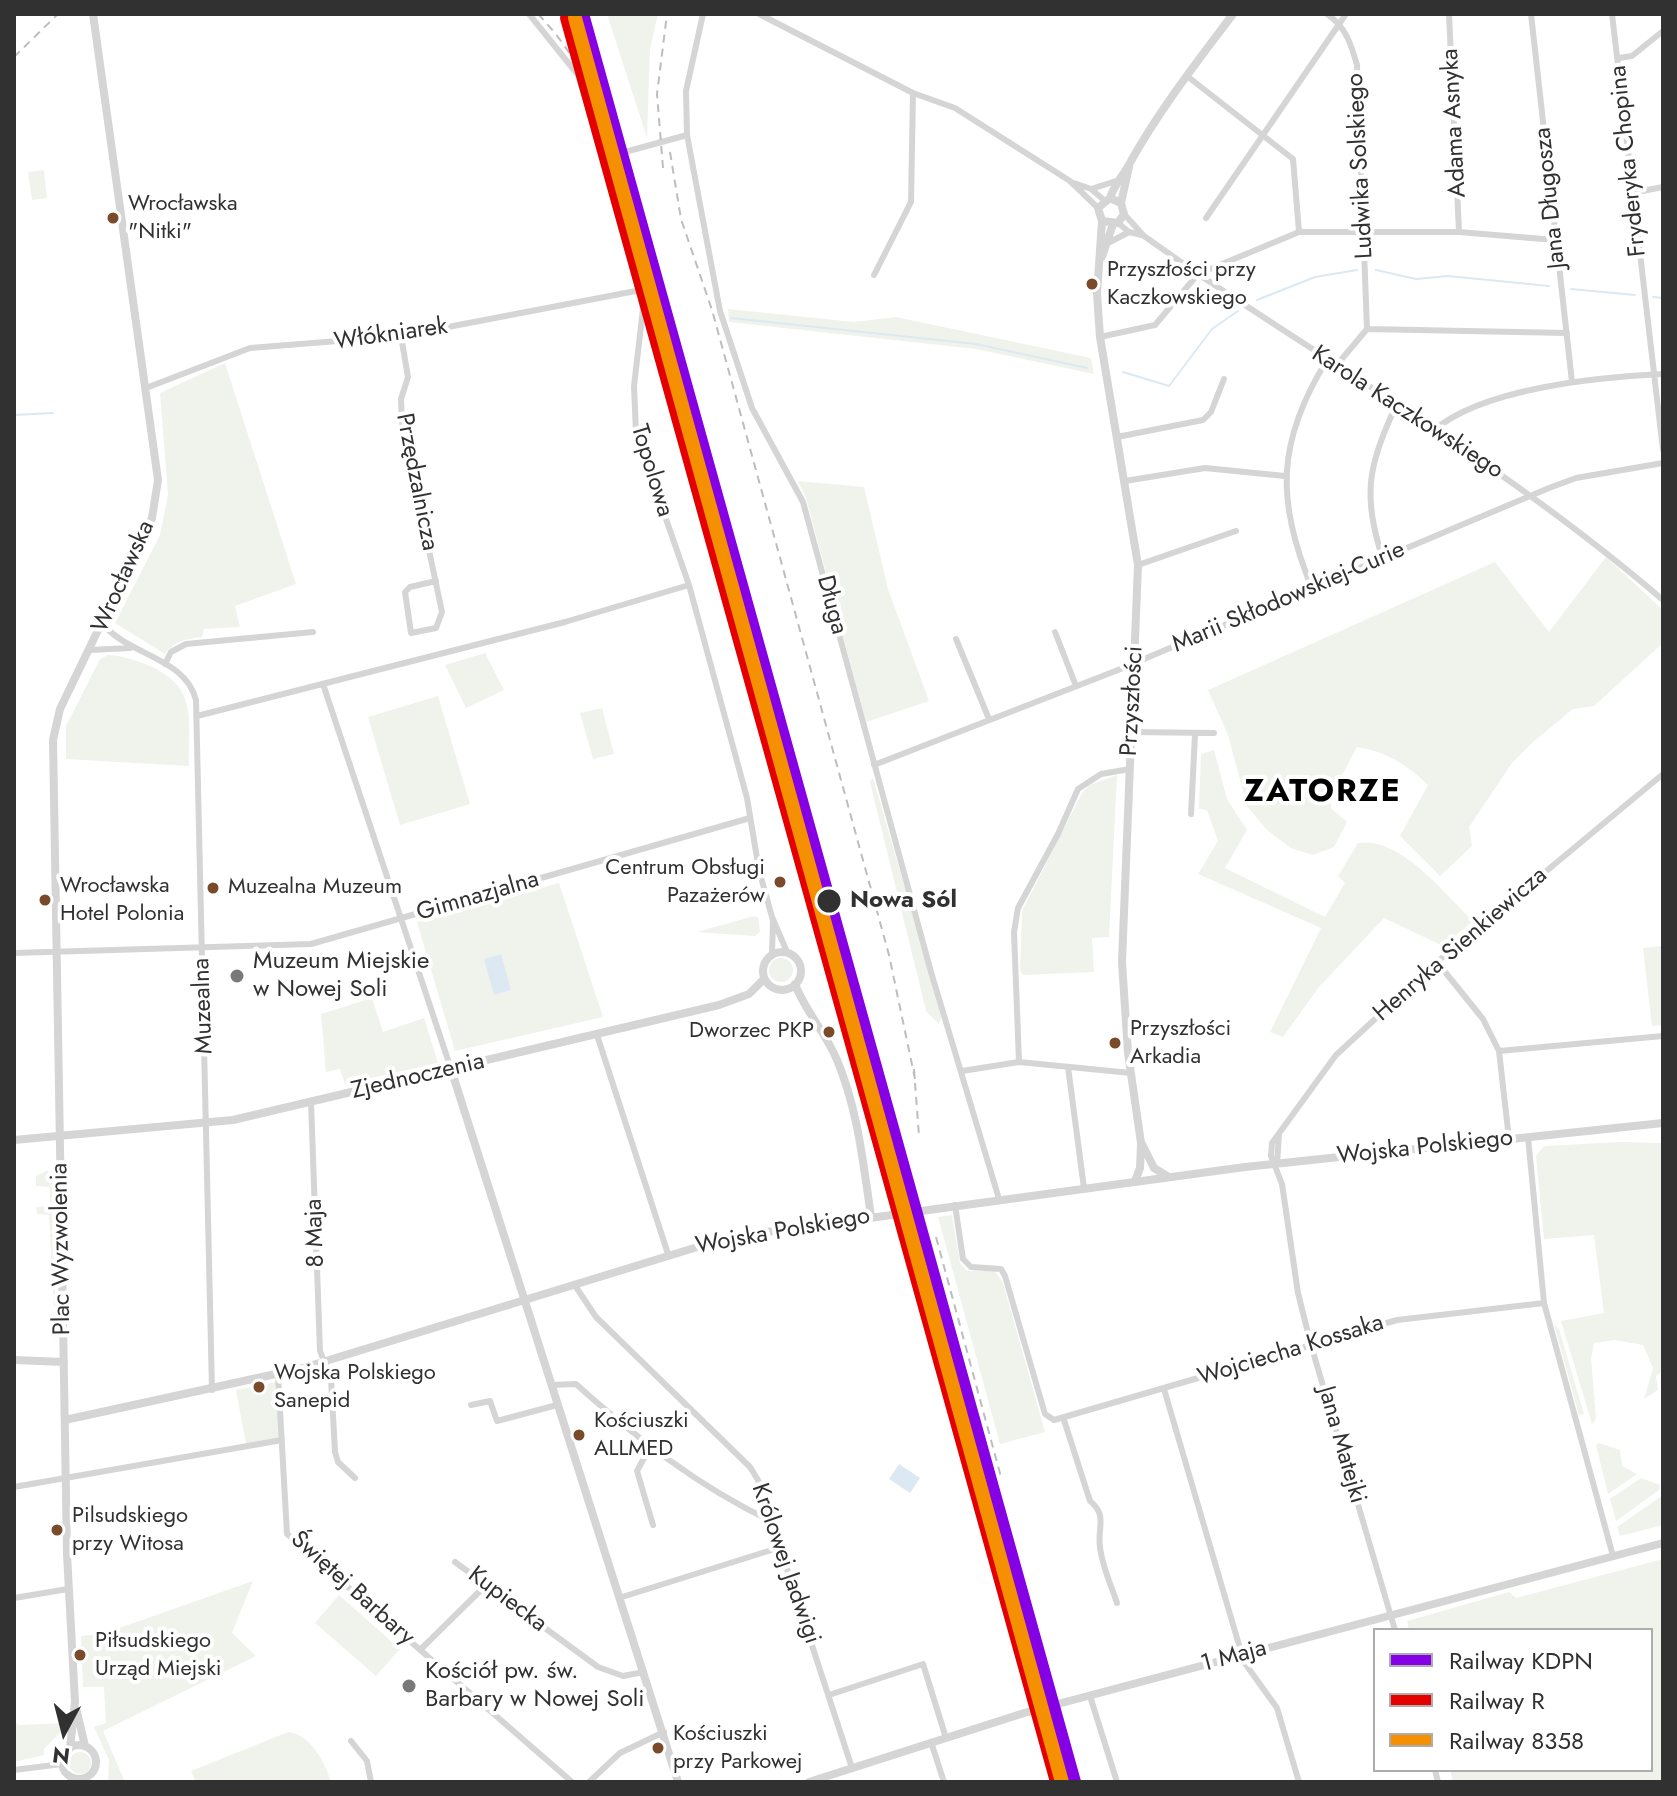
<!DOCTYPE html>
<html>
<head>
<meta charset="utf-8">
<style>
  body { margin:0 }
  #map { position:relative; width:1677px; height:1796px; overflow:hidden; background:#fff; font-family:Jost,sans-serif }
  canvas { display:block }
  .frame { position:absolute; inset:0; border:16px solid #313131; pointer-events:none }
  .legend { position:absolute; left:1373px; top:1628px; width:280px; height:144px; box-sizing:border-box; background:#fff; border:2px solid #adadad; margin:0; padding:10px 14px; list-style:none; font-size:24px; color:#313131 }
  .legend li { display:flex; align-items:center; gap:16px; height:40px }
  .legend b { width:40px; border:2px solid #adadad }
  .north { position:absolute; left:24px; top:1692px; width:80px; height:80px; -webkit-text-stroke:6px #fff; paint-order:stroke; rotate:187deg; font-size:22px; font-weight:700; line-height:32px; text-align:center; color:#313131 }
  .north::after { content:''; display:block; margin:auto; width:28px; height:36px; background:#313131; clip-path:polygon(50% 0,100% 100%,50% 72%,0 100%) }
</style>
</head>
<body>
<div id="map">
<canvas width="1677" height="1796"></canvas>
<div class="frame"></div>
<ul class="legend">
<li><b style="height:10px;background:#8500e5"></b>Railway KDPN</li>
<li><b style="height:10px;background:#e50000"></b>Railway R</li>
<li><b style="height:10px;background:#f59002"></b>Railway 8358</li>
</ul>
<div class="north">N</div>
</div>
<script>
const c = document.querySelector('canvas').getContext('2d');
c.lineJoin = 'round';
function fill(path, color) { c.fillStyle = color; c.fill(path, 'evenodd'); }
function strokePath(path, color, width, dash) { c.strokeStyle = color; c.lineWidth = width; c.lineCap = dash ? 'butt' : 'round'; c.setLineDash(dash || []); c.stroke(path); }
function label(font, color, halo, rows, align = 'center') {
  c.font = font + ' Jost,sans-serif'; c.lineWidth = 8; c.setLineDash([]); c.textBaseline = 'middle'; c.strokeStyle = halo; c.fillStyle = color; for (const [text, x, y, turn = 0] of rows) {
    c.save(); c.translate(x, y); c.rotate((+turn || 0) * Math.PI / 180); c.textAlign = isNaN(turn) ? turn : align; if (halo) c.strokeText(text, 0, 0); c.fillText(text, 0, 0); c.restore();
  }
}
fill(new Path2D(`
  M607 14H658L650 49 647 138Z
  M44 170 47 198 32 200 28 172Z
  M728 309 854 322 896 317 1091 358 1094 374 976 349 729 322Z
  M225 363 296 584 235 606 240 627 204 629 202 637C186 639 175 641 165 654L115 623 160 535 168 495 160 393Z
  M798 481 864 487 888 589 929 701 866 722 806 498Z
  M1606 557 1663 610V643L1594 706 1573 709 1533 742 1512 763 1469 827 1472 846 1440 876 1400 836 1428 785C1406 764 1387 752 1357 747L1331 796V808L1347 822 1334 847 1313 855 1291 848 1267 830 1247 806 1228 735 1208 690 1495 562 1549 632Z
  M485 653 504 690 466 708 445 665Z
  M108 655C123 656 136 660 150 666 199 688 188 720 189 766L66 759V726L100 659Z
  M438 696 470 804 400 825 368 717Z
  M602 708 614 754 593 759 580 713Z
  M1214 750 1227 799 1247 830 1225 868 1325 917 1345 883 1338 876 1358 843C1400 836 1444 893 1473 921L1443 946 1384 918 1319 987 1283 1037 1270 1032 1321 928 1198 874 1218 841 1207 810 1199 809 1201 754Z
  M1117 775 1109 937 1092 938 1094 972 1023 975 1020 970 1022 911 1082 793 1090 785Z
  M873 778 942 1016 939 1024 926 1011 870 782Z
  M559 883 603 1017 455 1051 417 922Z
  M754 916 758 917 760 932 755 936 697 932Z
  M1663 946V1025L1652 1026 1643 948Z
  M769 970a12 12 0 1 1 24 0a12 12 0 1 1-24 0Z
  M372 998 383 1032 424 1018 438 1063 345 1084 340 1069 326 1072 321 1014Z
  M876 1101 904 1203 893 1204 886 1197 880 1134 870 1103Z
  M1621 1142 1663 1143V1371L1656 1376 1658 1390 1644 1399 1653 1368 1643 1345 1615 1340 1594 1343 1591 1358 1596 1419 1592 1424 1561 1321 1604 1313 1594 1235 1544 1239 1536 1156 1544 1146Z
  M48 1170V1179H53L56 1346 49 1215 37 1214 36 1207 50 1206V1187L36 1186V1176Z
  M952 1215 960 1263 967 1271H995L1003 1283 1045 1432 1000 1444 938 1217Z
  M1554 1324 1559 1329 1584 1414 1579 1415Z
  M276 1382 279 1439 246 1444 236 1390Z
  M1599 1443 1620 1450 1622 1466 1637 1474 1608 1494 1596 1445Z
  M1641 1478 1660 1485 1659 1490 1616 1521 1610 1499Z
  M1663 1495V1525L1620 1536 1617 1527Z
  M1663 1559V1782H1453L1450 1770H1651V1630H1409L1407 1621 1509 1592 1516 1598Z
  M253 1581 232 1633 256 1656 103 1731 125 1782H108L109 1760 94 1727 106 1723 104 1687H83L81 1636 105 1633Z
  M339 1595 400 1649 376 1676 315 1623Z
  M14 1722 19 1725 64 1723V1729L44 1749V1755L14 1762Z
  M288 1732C310 1733 326 1764 331 1782H196L191 1771Z
  M69 1763a11 11 0 1 1 22 0a11 11 0 1 1-22 0Z`), '#f0f3ec');
fill(new Path2D(`
  M501 954 511 990 494 995 484 959Z
  M899 1464 920 1478 910 1493 889 1479Z`), '#dce9f2');
strokePath(new Path2D(`
  M1376 270 1416 279 1448 276 1549 286
  M1571 289 1635 295
  M1653 297 1663 298
  M1257 300 1315 277 1357 270
  M731 318 976 344 1087 368
  M1123 372 1169 386 1212 329 1238 311
  M14 415 53 413`), '#dce9f2', 2);
strokePath(new Path2D(`
  M529 14 578 75 635 264 643 309 634 386 636 433 689 585 747 798 759 870 772 917 787 952
  M703 14 686 91 687 135 720 311 752 408 803 502 931 972 999 1199
  M759 14 913 93 955 108 1070 181 1098 208
  M1327 14C1346 27 1351 44 1357 65L1367 329
  M1449 14 1459 232
  M1531 14 1572 382
  M1612 14 1663 450
  M1619 58 1632 56 1663 31
  M1187 76 1293 159 1299 232
  M603 158 687 135
  M1074 183 1091 189 1104 200
  M1091 189 1116 181
  M1632 193 1663 187
  M1124 214 1144 236 1198 274C1355 379 1519 476 1663 600
  M1206 218 1346 14
  M1118 223 1129 232 1142 235
  M1110 242 1129 232
  M874 275 911 202 913 93
  M401 336 408 377 401 399 402 422 442 612 436 628 411 633 405 592 410 587 436 581
  M1100 337 1155 325 1198 274 1299 232H1459L1555 240
  M1336 366 1367 329 1567 333
  M146 388 250 348 401 336 641 290
  M1433 431C1482 388 1599 377 1663 374
  M1117 437 1203 420 1211 412 1224 379
  M1125 481 1205 468 1285 476
  M1383 559C1362 497 1368 464 1396 406
  M1138 565 1236 531
  M1312 588C1276 502 1276 442 1327 360
  M103 624C129 656 185 657 196 700L212 1390
  M1055 632 1076 686
  M956 639 989 719
  M90 650 130 648
  M165 664 171 652 186 644 313 632
  M323 684 451 1069
  M197 716 565 622 689 585
  M1131 732 1214 733
  M874 765 1118 670 1549 488 1576 478 1663 463
  M1130 769 1101 774 1078 789 1058 834 1018 908 1014 932 1019 1062 1131 1073
  M1191 814 1195 735
  M14 953 311 944 750 818
  M772 954 773 920
  M1437 962 1483 1019 1499 1051 1509 1139
  M597 1035 668 1254
  M1499 1051 1663 1036
  M1068 1067 1084 1188
  M962 1071 1019 1062
  M311 1102 320 1351 331 1379 335 1452 338 1462 355 1478
  M1528 1137 1544 1303 1613 1556
  M1277 1164 1279 1134
  M955 1205 963 1259 971 1267 1001 1269 1005 1276 1045 1414 1054 1420 1397 1320 1544 1303
  M574 1284 596 1317 750 1467 758 1480 852 1768
  M278 1375 287 1534 572 1782
  M551 1385 576 1384C635 1437 699 1487 771 1521
  M1164 1389 1244 1662 1277 1708 1299 1782
  M471 1405 490 1401 497 1421 557 1405
  M1063 1417 1090 1501C1108 1515 1097 1529 1100 1547 1102 1566 1111 1585 1117 1603
  M651 1445 637 1471 653 1525
  M14 1487 282 1440
  M455 1562 598 1667 623 1676 644 1672
  M14 1598 68 1589
  M619 1598 781 1547
  M1395 1630 1311 1345 1298 1293 1282 1184 1271 1156 1272 1143 1336 1055 1437 962 1663 774
  M420 1650 485 1586
  M829 1695 923 1664 946 1738
  M1090 1696 1117 1782
  M351 1741 367 1761 371 1782
  M931 1742 944 1782
  M14 1770 62 1764
  M1435 1770 1438 1782
  M70 1782 71 1778
  M589 1782 620 1753 664 1732`), '#d5d5d5', 6);
strokePath(new Path2D(`
  M1110 198C1115 183 1124 175 1131 161 1160 109 1197 62 1233 14
  M1121 203 1129 167
  M1102 221 1118 223 1124 214 1121 203 1110 198 1098 208 1102 221 1097 294 1100 337 1138 565 1122 962 1128 1053 1141 1143 1140 1168 1135 1181
  M1102 257 1113 224
  M763 971a19 19 0 1 1 38 0a19 19 0 1 1-38 0Z
  M795 984C805 1011 826 1033 837 1060 858 1110 863 1163 871 1216
  M451 1069 678 1782
  M14 1140 233 1120 719 1005 749 994 764 979
  M1142 1144 1154 1168 1167 1176
  M14 1360 64 1362
  M65 1420 303 1368 730 1237 1245 1167 1663 1123
  M77 1712 85 1746
  M62 1762a17 17 0 1 1 34 0a17 17 0 1 1-34 0Z
  M70 1748 75 1702 67 1554 53 740 60 709 152 518 158 480 93 14
  M809 1782 1024 1713 1663 1543`), '#d5d5d5', 8);
strokePath(new Path2D(`
  M538 14C612 90 627 199 655 298
  M14 57 58 14
  M670 152 681 219 712 310 889 955 915 1079
  M663 168 657 94 667 14
  M676 373 805 839
  M914 1069 919 1136
  M936 1237 1001 1477`), '#bdbdbd', 2, [8, 6]);
strokePath(new Path2D(`
  M582 14 1074 1782`), '#8500e5', 14);
strokePath(new Path2D(`
  M567 18 1057 1782`), '#e50000', 14);
strokePath(new Path2D(`
  M575 18 1062 1782`), '#f59002', 14);
for (const [x, y, r, color] of [
  [113,218,7,"#7a4b2a"],
  [1092,284,7,"#7a4b2a"],
  [780,882,7,"#7a4b2a"],
  [213,888,7,"#7a4b2a"],
  [45,900,7,"#7a4b2a"],
  [829,901,13,"#313131"],
  [237,976,8,"#797979"],
  [829,1032,7,"#7a4b2a"],
  [1115,1043,7,"#7a4b2a"],
  [259,1387,7,"#7a4b2a"],
  [579,1435,7,"#7a4b2a"],
  [57,1530,7,"#7a4b2a"],
  [80,1655,7,"#7a4b2a"],
  [409,1686,8,"#797979"],
  [658,1748,7,"#7a4b2a"]
]) { const dot = new Path2D(); dot.arc(x, y, r, 0, 2 * Math.PI); c.fillStyle = color; c.fill(dot); strokePath(dot, '#fff', 3); }
label('22px', '#313131', '#fff', [
  ["Wrocławska",128,205],
  ["\"Nitki\"",128,233],
  ["Przyszłości przy",1107,271],
  ["Kaczkowskiego",1107,299],
  ["Centrum Obsługi",765,869,"right"],
  ["Pazażerów",765,897,"right"],
  ["Wrocławska",60,887],
  ["Hotel Polonia",60,915],
  ["Muzealna Muzeum",228,888],
  ["Przyszłości",1130,1030],
  ["Arkadia",1130,1058],
  ["Dworzec PKP",814,1032,"right"],
  ["Wojska Polskiego",274,1374],
  ["Sanepid",274,1402],
  ["Kościuszki",594,1422],
  ["ALLMED",594,1450],
  ["Pilsudskiego",72,1517],
  ["przy Witosa",72,1545],
  ["Piłsudskiego",95,1642],
  ["Urząd Miejski",95,1670],
  ["Kościuszki",673,1735],
  ["przy Parkowej",673,1763]
], 'left');
label('24px', '#313131', '#fff', [
  ["Adama Asnyka",1455,123,-93],
  ["Fryderyka Chopina",1629,161,-96],
  ["Ludwika Solskiego",1361,166,-93],
  ["Jana Długosza",1551,198,-96],
  ["Włókniarek",391,335,-8],
  ["Karola Kaczkowskiego",1407,413,33],
  ["Topolowa",651,471,73],
  ["Przędzalnicza",416,482,79],
  ["Wrocławska",124,577,-66],
  ["Marii Skłodowskiej-Curie",1289,598,-23],
  ["Długa",831,605,75],
  ["Przyszłości",1133,701,-87],
  ["Gimnazjalna",478,897,-16],
  ["Henryka Sienkiewicza",1461,945,-41],
  ["Muzealna",204,1006,-92],
  ["Zjednoczenia",418,1077,-13],
  ["Wojska Polskiego",1425,1148,-6],
  ["Wojska Polskiego",783,1232,-10],
  ["8 Maja",316,1233,-92],
  ["Plac Wyzwolenia",62,1249,-91],
  ["Wojciecha Kossaka",1291,1351,-17],
  ["Jana Matejki",1341,1445,74],
  ["Królowej Jadwigi",785,1564,71],
  ["Świętej Barbary",352,1589,42],
  ["Kupiecka",507,1600,37],
  ["1 Maja",1234,1657,-15]
]);
label('bold 24px', '#313131', '#fff', [
  ["Nowa Sól",850,901]
], 'left');
label('24px', '#313131', '#fff', [
  ["Muzeum Miejskie",253,962],
  ["w Nowej Soli",253,990],
  ["Kościół pw. św.",425,1672],
  ["Barbary w Nowej Soli",425,1700]
], 'left');
c.letterSpacing = '2px';
label('bold 32px', '#000', '#fff', [
  ["ZATORZE",1323,793]
]);
c.letterSpacing = '0px';
</script>
</body>
</html>
